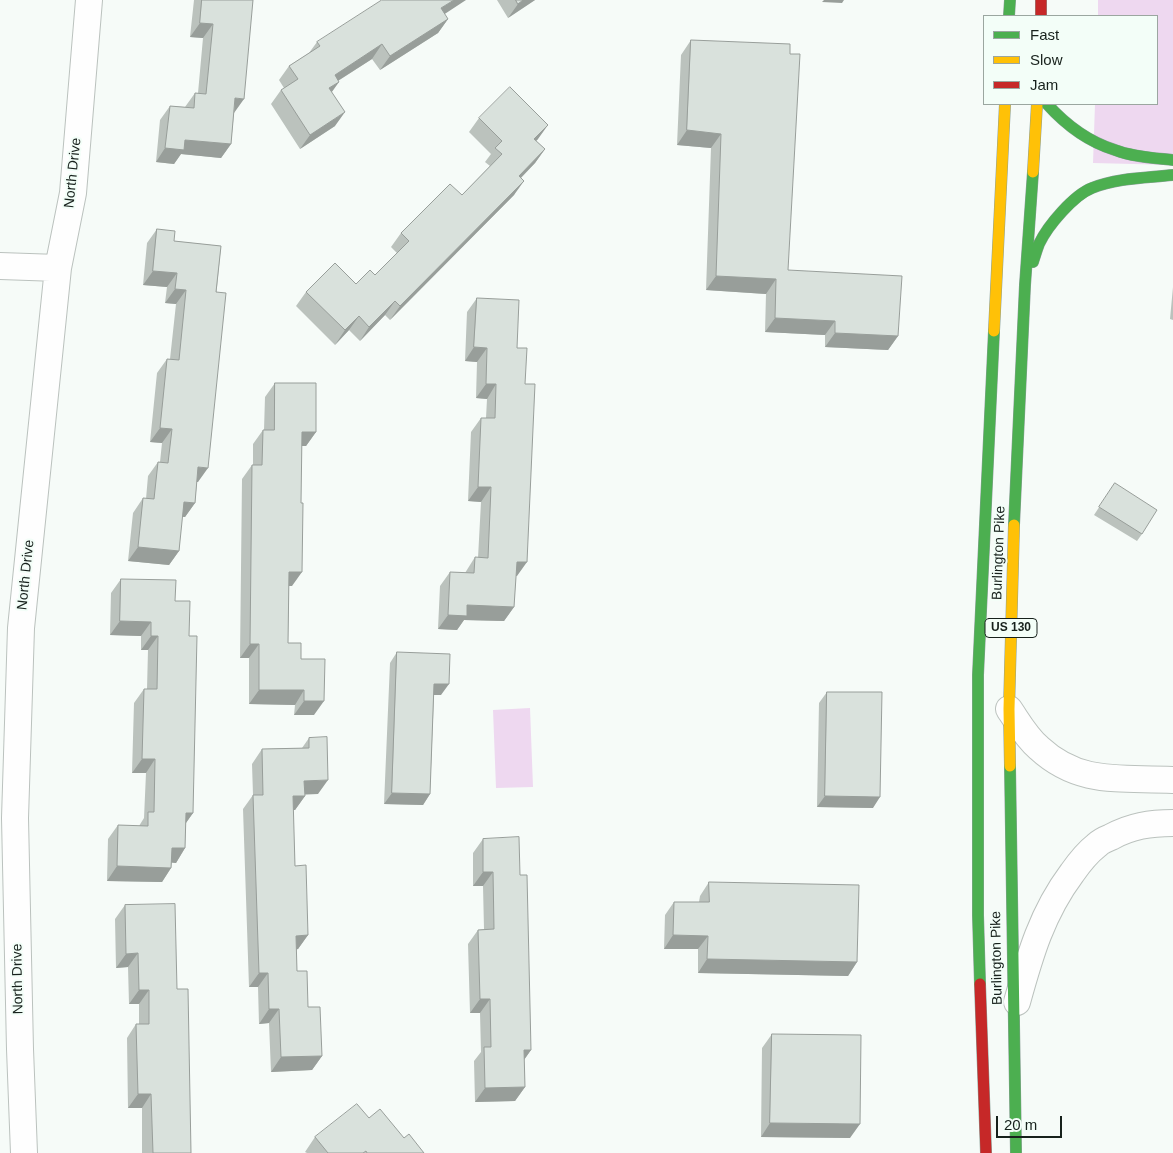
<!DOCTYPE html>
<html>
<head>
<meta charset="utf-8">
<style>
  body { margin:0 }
  #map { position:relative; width:1173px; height:1153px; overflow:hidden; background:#f6fbf8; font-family:Arial,sans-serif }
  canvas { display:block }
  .legend { position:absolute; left:983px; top:15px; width:175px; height:90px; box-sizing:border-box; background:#f3fef8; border:1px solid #9ba6a0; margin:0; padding:6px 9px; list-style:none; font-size:15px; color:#17211c }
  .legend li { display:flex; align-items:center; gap:10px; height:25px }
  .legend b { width:25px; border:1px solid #9ba6a0 }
  .scale { position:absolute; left:996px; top:1116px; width:66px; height:22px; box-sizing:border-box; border:2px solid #17211c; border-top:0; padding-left:6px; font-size:15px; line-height:18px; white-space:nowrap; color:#17211c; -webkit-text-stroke:4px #f3fef8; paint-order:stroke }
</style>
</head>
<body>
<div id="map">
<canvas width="1173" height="1153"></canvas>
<ul class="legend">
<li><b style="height:6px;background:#4caf50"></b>Fast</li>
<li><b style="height:6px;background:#ffc107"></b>Slow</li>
<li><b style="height:6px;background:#c62828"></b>Jam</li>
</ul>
<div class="scale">20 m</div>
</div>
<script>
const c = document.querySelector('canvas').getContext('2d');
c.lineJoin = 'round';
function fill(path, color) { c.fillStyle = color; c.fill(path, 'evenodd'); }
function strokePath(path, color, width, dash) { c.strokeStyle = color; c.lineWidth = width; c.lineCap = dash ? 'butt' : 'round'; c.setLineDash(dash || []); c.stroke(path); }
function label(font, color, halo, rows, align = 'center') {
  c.font = font + ' Arial,sans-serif'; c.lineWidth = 4; c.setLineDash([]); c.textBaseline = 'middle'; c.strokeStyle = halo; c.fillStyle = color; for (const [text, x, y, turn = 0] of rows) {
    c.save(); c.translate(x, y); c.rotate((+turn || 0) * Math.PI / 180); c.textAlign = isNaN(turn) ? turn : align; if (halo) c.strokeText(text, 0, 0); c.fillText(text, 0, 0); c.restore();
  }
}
fill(new Path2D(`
  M1098 0H1173V165L1093 163 1095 104H1157V16H1098Z
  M530 708 533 787 496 788 493 710Z`), '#eed8f0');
const street = new Path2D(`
  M0 266 58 268
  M1009 709C1018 722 1026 737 1039 748 1080 786 1122 777 1173 780
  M1017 1002C1030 955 1042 913 1072 873 1079 863 1088 852 1097 845 1101 841 1106 839 1111 837 1131 826 1150 823 1173 823
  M24 1153 20 1049 15 818 21 628 58 268 73 193 89 0`);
const fast = new Path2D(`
  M1009 16 1010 0
  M1047 104C1065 124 1089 142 1115 150 1133 157 1154 158 1173 160
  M1033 262C1035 256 1037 249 1039 244 1048 225 1074 195 1092 188 1117 178 1146 178 1173 175
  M1014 525 1025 285 1033 172
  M1010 766 1016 1153
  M980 984 978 915V675L994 331`);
const slow = new Path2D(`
  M1033 172 1037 104
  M994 331 1005 104
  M1010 766 1009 709 1014 525`);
const jam = new Path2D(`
  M1041 0V16
  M980 984 986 1153`);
strokePath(street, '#bbc2be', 28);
strokePath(fast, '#8a9f97', 12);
strokePath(slow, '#8a9f97', 12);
strokePath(jam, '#8a9f97', 12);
strokePath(street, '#fefefe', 26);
strokePath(fast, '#4caf50', 11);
strokePath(slow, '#ffc107', 11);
strokePath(jam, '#c62828', 11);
fill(new Path2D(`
  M194 0H253L234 113 231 144 221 158 181 154 174 164 156 162 160 120 170 106 185 107 195 93H198L203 38 190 37Z
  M497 0H535L508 18Z
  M444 14 448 19 438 33 380 70 372 59 338 81 332 91 335 126 300 149 271 104 281 90 284 88 279 80 289 66 309 53 317 42Z
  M691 40 790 54 788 270 898 336 888 350 825 347V335L765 332 766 294 706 290 711 148 677 145 681 55Z
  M479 118 538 139 536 141 545 149 535 163 521 178 514 195 390 320 385 315 360 341 349 330 335 345 296 306 306 292 356 284 375 275 397 253 391 247 401 233 462 195 490 166 485 162 491 154 469 132Z
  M157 229 174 241 221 246 198 482H197L195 503 185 517H182L179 551 169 565 128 561 133 513 143 498 146 499 148 476 158 462H160L162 443 150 442 157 373 167 359H170L176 304 165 303 167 287 143 285 147 243Z
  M1173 287V320L1170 319Z
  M477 298 517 348V576H516L514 607 504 621 464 620 457 630 438 629 440 586 450 572 465 573 475 557 478 558 481 502 468 501 471 432 481 418H486L487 399 476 398 477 362 465 361 467 312Z
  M275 383 316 432 306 446H302L292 586H289L288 643 301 659 314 715H294L295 705 249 704V658H240L242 479 252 465H253V444L263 430H264L265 397Z
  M1115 483 1142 534 1137 541 1094 515Z
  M121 579 175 601 189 636 193 813 186 823 185 848 176 863 172 862 171 868 162 882 107 881 108 839 118 825 139 826 144 818 146 773H132L134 703 144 689H147L148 650H141V636L110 635 111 593Z
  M397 652 441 695H434L430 794 423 805 384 804 390 663Z
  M827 692 873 808 817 807 819 703Z
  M309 738 318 794H305V796L295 810H293L295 866 308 935 298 949 296 950 297 971 322 1056 312 1070 271 1072 269 1023 259 1024 258 987H249L243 809 253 795 252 764 262 749 302 748Z
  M483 839 520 875 531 1050 524 1060 525 1087 515 1101 475 1102 474 1061 481 1052 480 1013H470L468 944 478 930 484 929 483 886H473V853Z
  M709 882 857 962 848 976 698 973V949H664L665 915 674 902H699L700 896Z
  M125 905 177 989 191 1153H142V1108H128L127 1038 136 1024H139V1004H129L128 967 116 968 115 919Z
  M772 1034 850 1138 761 1137 762 1048Z
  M369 1118 404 1138 424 1153H307L305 1152 315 1137Z`), '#bbc2bd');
fill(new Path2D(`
  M454 0H466L431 23 441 8Z
  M523 0H535L508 18 518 4Z
  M824 0H844L842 3 822 2Z
  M448 19 438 33 380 70 390 56Z
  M200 23 213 24 203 38 190 37Z
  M382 44 372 59 325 89 335 75Z
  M339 82 329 96V88Z
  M235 98 244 99 234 113Z
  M345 112 335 126 300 149 310 135Z
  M548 125 538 139 524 153 534 139Z
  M687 130 721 134 711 148 677 145Z
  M185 140 231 144 221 158 181 154 174 164 156 162 165 148Z
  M545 149 535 163 509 190 519 176Z
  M524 181 514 195 390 320 400 306Z
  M153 271 177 273 167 287 143 285Z
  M716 276 776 279 766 294 706 290Z
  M175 289 186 290 176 304 165 303Z
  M395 301 385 315 360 341 369 327Z
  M359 316 349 330 335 345 345 330Z
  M775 318 835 321 825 335 765 332Z
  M835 333 898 336 888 350 825 347Z
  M474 347 487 348 477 362 465 361Z
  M486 384H496L487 399 476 398Z
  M160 428 172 429 162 443 150 442Z
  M302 432H316L306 446H292Z
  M198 467 208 468 198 482H189Z
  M478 487H491L481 502 468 501Z
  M184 502 195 503 185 517 174 516Z
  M138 547 179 551 169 565 128 561Z
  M517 562H527L517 576H507Z
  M289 572H302L292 586H279Z
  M467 605 514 607 504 621 464 620 457 630 438 629 448 615Z
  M120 621 151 622 141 636 110 635Z
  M151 636H158L148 650H141Z
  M250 644H259L249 658H240Z
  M434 684H449L441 695H427Z
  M259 690H304L295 705 249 704Z
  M304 701H324L314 715H294Z
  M142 759H155L146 773H132Z
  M328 780 318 794 295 795 304 781Z
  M392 793 430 794 423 805 384 804Z
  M293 796H305L295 810H283Z
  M825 796 880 797 873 808 817 807Z
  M186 813H193L183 827Z
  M172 848H185L176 863 162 862Z
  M117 866 171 868 162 882 107 881Z
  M483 872H493L483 886H473Z
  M308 935 298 949 286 950 296 936Z
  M673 935 708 936 698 949H664Z
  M138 953 128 967 116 968 126 954Z
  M707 959 857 962 848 976 698 973Z
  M259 973H268L258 987H249Z
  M139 990H149L139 1004H129Z
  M480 999H490L480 1013H470Z
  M269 1009H279L269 1023 259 1024Z
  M524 1050H531L521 1064Z
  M322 1056 312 1070 271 1072 281 1057Z
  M525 1087 515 1101 475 1102 485 1088Z
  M138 1094H151L142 1108H128Z
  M770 1123 860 1124 850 1138 761 1137Z`), '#989e9a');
const building = new Path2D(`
  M202 0H253L244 99 235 98 231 144 185 140 184 150 165 148 170 106 194 108 195 93 206 94 213 24 200 23Z
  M382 0H454L441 8 448 19 390 56 382 44 335 75 339 82 329 88 345 112 310 135 281 90 298 79 289 66 320 46 317 42Z
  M516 0H523L518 4Z
  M691 40 790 44V54H800L788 270 902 276 898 336 835 333V321L775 318 776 279 716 276 721 134 687 130Z
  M510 87 548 125 534 139 545 149 519 176 524 181 400 306 395 301 369 327 359 316 345 330 306 292 335 263 356 284 370 270 375 275 409 241 401 233 450 184 462 195 502 154 495 148 502 141 479 118Z
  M157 229 175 231 174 241 221 246 216 292 226 293 208 468 198 467 195 503 184 502 179 551 138 547 143 498 154 499 158 462 168 463 172 429 160 428 167 359 179 360 186 290 175 289 177 273 153 271Z
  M477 298 519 300 517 348H527L525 384H535L527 562H517L514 607 467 605V616L448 615 450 572 474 573 475 557 488 558 491 487H478L481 418H495L496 384H486L487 348 474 347Z
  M275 383H316V432H302L301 503H303L302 572H289L288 643H301V659H325L324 701H304V690H259V644H250L252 465H262L263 430H274Z
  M1115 483 1157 510 1142 534 1099 507Z
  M121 579 176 580 175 601H190L189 636H197L193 813H186L185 848H172L171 868 117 866 118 825 148 826V812H154L155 759H142L144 689H157L158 636H151V622L120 621Z
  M397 652 450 654 449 684H434L430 794 392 793Z
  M827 692H882L880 797 825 796Z
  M327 737 328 780 304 781 305 796H293L295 866 306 865 308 935 296 936 297 971H307L308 1007H320L322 1056 281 1057 279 1009H269L268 973H259L253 795H263L262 749 309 748V738Z
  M519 837 520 875H527L531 1050H524L525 1087 485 1088 484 1047H491L490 999H480L478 930 494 929 493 872H483V839Z
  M709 882 859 885 857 962 707 959 708 936 673 935 674 902H709Z
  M175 904 177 989H188L191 1153H153L151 1094H138L136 1024H149V990H139L138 953 126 954 125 905Z
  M772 1034 861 1035 860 1124 770 1123Z
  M357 1104 369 1118 380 1109 404 1138 409 1134 424 1153H367L366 1151 363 1153H328L315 1137Z`);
fill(building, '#d9e1dc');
strokePath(building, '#989e9a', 1);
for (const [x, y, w] of [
  [1011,628,52]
]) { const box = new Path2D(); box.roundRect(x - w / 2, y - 9.5, w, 19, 4); c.fillStyle = '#f3fef8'; c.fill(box); strokePath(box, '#17211c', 1); }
label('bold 12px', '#17211c', null, [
  ["US 130",1011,628]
]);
label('14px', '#17211c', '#f3fef8', [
  ["North Drive",73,173,-84],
  ["Burlington Pike",999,553,-88],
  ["North Drive",26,575,-84],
  ["Burlington Pike",997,958,-91],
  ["North Drive",18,979,-91]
]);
</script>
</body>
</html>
